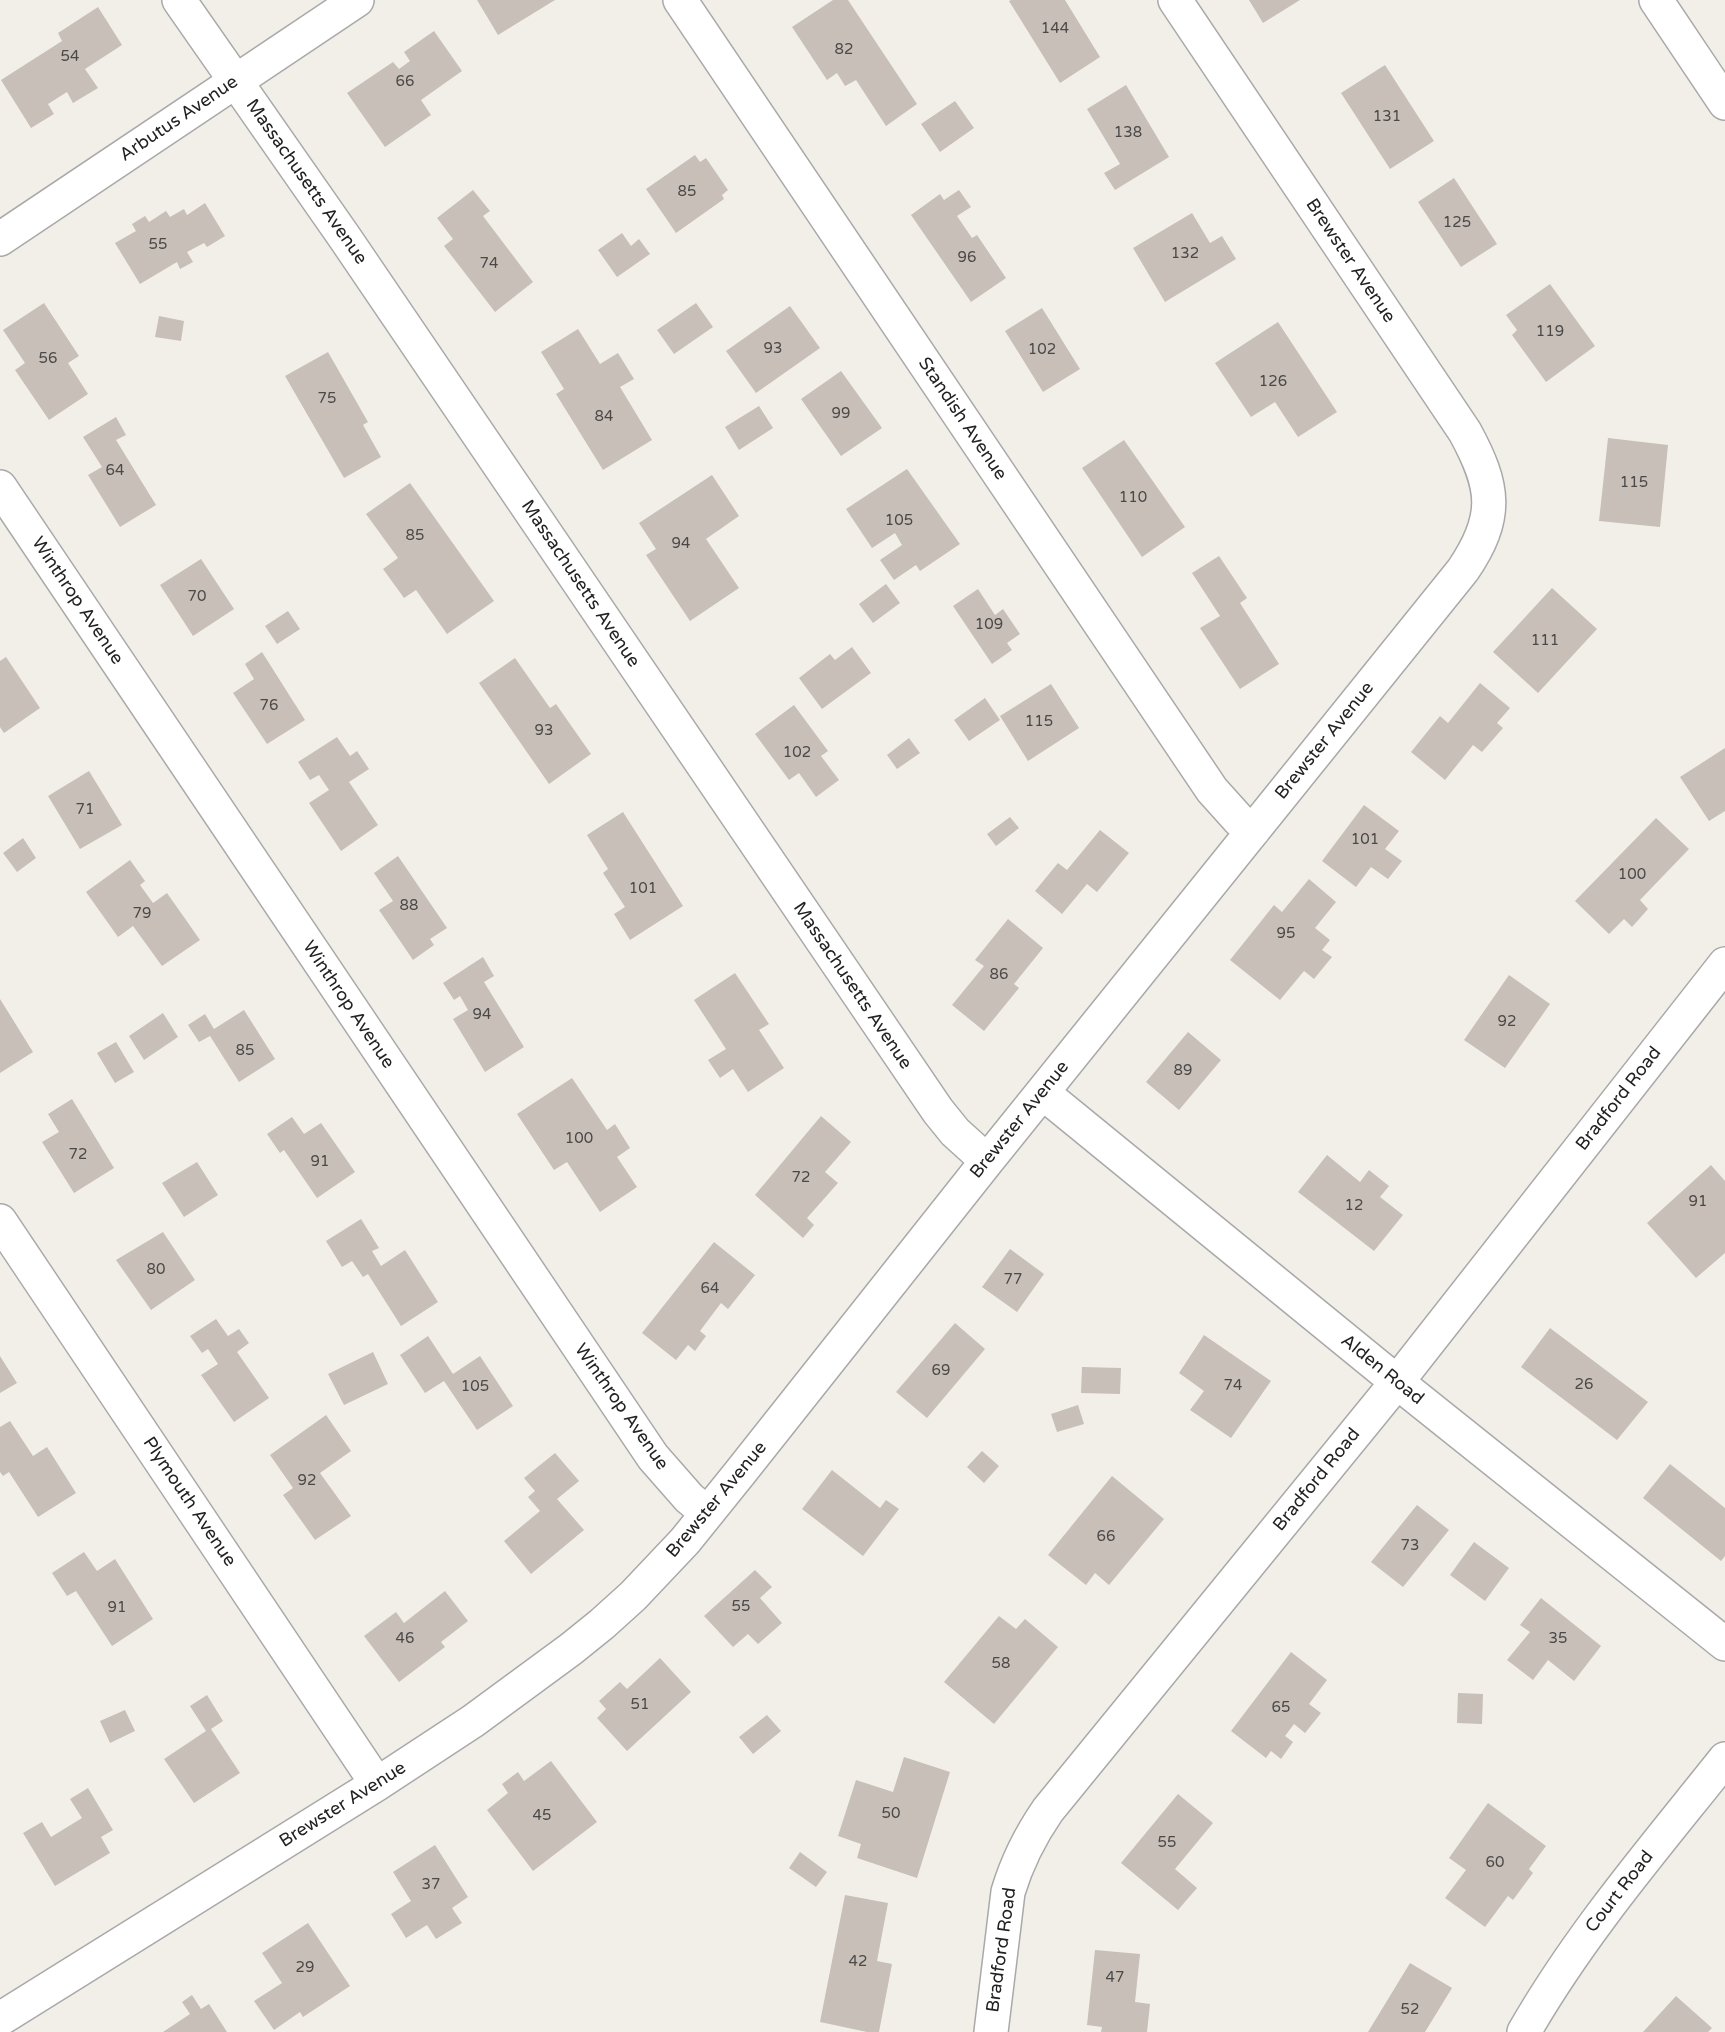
<!DOCTYPE html>
<html>
<head>
<meta charset="utf-8">
<style>
  body { margin:0 }
  canvas { display:block; background:#f2efe9 }
</style>
</head>
<body>
<canvas width="1725" height="2032"></canvas>
<script>
const c = document.querySelector('canvas').getContext('2d');
c.lineJoin = 'round';
function fill(path, color) { c.fillStyle = color; c.fill(path, 'evenodd'); }
function strokePath(path, color, width, dash) { c.strokeStyle = color; c.lineWidth = width; c.lineCap = dash ? 'butt' : 'round'; c.setLineDash(dash || []); c.stroke(path); }
function label(font, color, halo, rows, align = 'center') {
  c.font = font + ' "Varela Round",sans-serif'; c.lineWidth = 4.5; c.setLineDash([]); c.textBaseline = 'middle'; c.strokeStyle = halo; c.fillStyle = color; for (const [text, x, y, turn = 0] of rows) {
    c.save(); c.translate(x, y); c.rotate((+turn || 0) * Math.PI / 180); c.textAlign = isNaN(turn) ? turn : align; if (halo) c.strokeText(text, 0, 0); c.fillText(text, 0, 0); c.restore();
  }
}
fill(new Path2D(`
  M477 0H555L498 35Z
  M833 0H848L917 104 886 126 856 80 845 86 837 73 827 80 792 27Z
  M1011 0H1065L1100 57 1060 83 1009 1Z
  M1249 0H1300L1263 23Z
  M98 7 122 45 85 69 98 88 73 103 67 92 48 104 54 114 31 128 1 80 62 41 58 33Z
  M434 31 462 71 421 100 431 115 385 147 347 93 393 62 399 69 410 61 404 52Z
  M1385 65 1434 141 1390 169 1341 93Z
  M1126 85 1169 157 1115 190 1104 173 1120 164 1087 109Z
  M955 101 974 128 940 152 921 124Z
  M695 155 700 162 706 158 728 190 722 195 724 199 676 233 646 189Z
  M1454 178 1497 244 1461 267 1418 202Z
  M473 190 490 211 483 216 533 282 495 312 444 246 453 239 437 218Z
  M959 190 971 207 957 216 972 238 977 235 1006 278 971 302 911 215 940 194 944 200Z
  M205 203 225 236 207 247 204 243 187 252 193 262 180 269 177 262 140 284 115 243 136 231 132 224 145 216 149 222 166 211 170 217 184 209 187 215Z
  M1192 213 1210 243 1222 236 1236 259 1165 302 1133 248Z
  M622 233 631 246 639 239 650 254 617 277 598 250Z
  M1550 284 1595 346 1546 382 1512 335 1517 330 1506 315Z
  M44 303 79 356 68 363 88 394 49 420 15 370 25 363 3 330Z
  M696 303 713 327 674 354 657 330Z
  M790 306 820 348 756 393 726 351Z
  M1042 308 1080 369 1043 392 1005 331Z
  M159 316 184 321 181 341 155 337Z
  M1278 322 1337 412 1298 437 1275 402 1251 417 1215 363Z
  M578 329 600 364 618 353 634 379 620 387 652 440 603 470 556 394 564 389 541 352Z
  M328 352 368 422 363 425 381 457 344 478 285 376Z
  M841 371 882 428 841 456 801 399Z
  M759 406 773 428 739 450 725 427Z
  M116 417 126 435 116 440 156 505 120 527 88 475 102 467 83 437Z
  M1608 438 1668 445 1660 527 1599 521Z
  M1124 440 1185 527 1142 557 1082 468Z
  M907 469 960 544 920 571 916 565 894 580 880 560 902 545 895 533 872 548 846 509Z
  M712 475 739 516 706 539 739 588 690 621 646 555 656 549 639 523Z
  M410 483 494 601 447 634 416 590 404 598 383 569 398 558 366 514Z
  M1219 556 1247 598 1240 603 1279 664 1240 689 1200 628 1220 616 1192 573Z
  M201 559 234 609 193 636 160 585Z
  M886 584 900 603 873 623 859 604Z
  M1552 588 1597 629 1538 693 1493 652Z
  M978 589 995 615 1003 609 1020 634 1007 643 1012 650 992 664 953 606Z
  M288 611 300 629 277 644 265 626Z
  M852 647 871 673 822 709 799 678 830 654 835 660Z
  M262 652 305 720 267 744 233 693 254 679 245 664Z
  M6 657 40 708 4 733 0 727V661Z
  M515 658 550 708 556 704 591 754 549 784 479 683Z
  M1480 683 1510 708 1497 723 1503 728 1482 752 1473 745 1445 780 1411 752 1440 716 1448 723Z
  M1051 684 1079 728 1028 761 1000 716Z
  M985 698 1000 720 969 741 954 720Z
  M794 705 828 751 821 756 839 780 816 797 799 773 789 780 755 734Z
  M337 737 350 756 357 751 369 769 349 782 378 825 341 851 309 803 329 790 319 775 310 780 298 762Z
  M909 738 920 753 897 769 887 755Z
  M1725 748V811L1709 821 1680 777Z
  M89 771 122 825 80 849 48 796Z
  M1364 805 1399 831 1385 849 1402 861 1388 879 1371 867 1356 887 1322 861Z
  M623 812 683 906 630 940 614 914 625 907 603 873 608 869 587 835Z
  M1010 817 1019 828 996 846 987 834Z
  M1656 818 1689 849 1640 900 1648 909 1632 927 1624 919 1609 934 1575 901Z
  M1100 830 1129 853 1097 892 1087 884 1062 914 1035 891 1058 863 1067 870Z
  M23 838 36 858 17 872 3 853Z
  M398 856 447 928 430 939 434 945 413 960 379 910 393 901 374 873Z
  M130 860 145 881 140 885 153 903 167 893 200 940 162 966 133 926 118 937 86 892Z
  M1309 879 1336 902 1315 928 1330 940 1322 950 1332 957 1314 979 1304 971 1280 1000 1230 960 1274 905 1282 912Z
  M1008 919 1043 948 1014 984 1019 988 984 1031 952 1005 984 966 975 960Z
  M483 957 494 976 484 982 524 1047 485 1072 453 1019 468 1010 460 996 454 1000 443 983Z
  M735 973 769 1024 759 1030 784 1068 748 1092 733 1069 720 1078 708 1060 726 1049 694 1000Z
  M1509 975 1550 1004 1505 1068 1464 1040Z
  M0 999 33 1052 0 1073Z
  M244 1010 275 1059 239 1082 210 1036 199 1042 188 1025 205 1014 214 1029Z
  M163 1013 178 1037 144 1060 129 1036Z
  M1188 1032 1221 1060 1179 1110 1146 1082Z
  M116 1042 134 1072 115 1083 97 1053Z
  M572 1078 607 1130 615 1124 630 1148 617 1157 637 1187 600 1212 567 1162 554 1170 517 1114Z
  M72 1099 114 1168 74 1193 42 1142 59 1132 48 1114Z
  M821 1116 851 1142 825 1172 838 1183 807 1218 814 1225 803 1238 755 1195Z
  M292 1117 304 1134 321 1123 355 1172 317 1198 284 1150 280 1153 267 1134Z
  M1327 1155 1360 1182 1369 1170 1389 1186 1380 1197 1403 1215 1374 1251 1298 1192Z
  M197 1162 218 1195 184 1217 162 1183Z
  M1711 1165 1725 1181V1253L1696 1278 1647 1223Z
  M361 1219 379 1248 372 1251 381 1266 405 1250 438 1302 401 1326 368 1274 363 1277 352 1261 342 1267 326 1241Z
  M163 1232 195 1280 151 1310 116 1260Z
  M714 1242 755 1275 728 1309 721 1303 700 1331 706 1336 695 1351 688 1345 676 1360 642 1333Z
  M1010 1249 1044 1274 1017 1312 982 1287Z
  M216 1319 228 1336 239 1329 249 1343 237 1352 269 1398 234 1422 201 1375 218 1364 208 1349 202 1353 190 1336Z
  M955 1323 985 1349 927 1418 896 1392Z
  M1550 1328 1648 1402 1617 1440 1521 1367Z
  M1204 1335 1271 1381 1231 1438 1190 1410 1204 1391 1179 1373Z
  M428 1336 453 1374 480 1356 513 1406 477 1430 444 1381 425 1393 400 1355Z
  M373 1352 388 1384 344 1405 328 1374Z
  M0 1356 17 1383 0 1393Z
  M1082 1367 1121 1368 1120 1394 1081 1393Z
  M1078 1405 1084 1424 1057 1432 1051 1414Z
  M326 1415 351 1451 320 1473 351 1516 315 1540 283 1495 293 1488 270 1455Z
  M10 1421 33 1456 47 1447 76 1493 38 1517 9 1472 3 1476 0 1472V1427Z
  M982 1451 999 1466 984 1483 967 1467Z
  M555 1453 579 1481 557 1499 584 1530 531 1574 504 1541 540 1511 528 1497 535 1491 524 1478Z
  M1670 1464 1725 1508V1556L1721 1561 1643 1498Z
  M832 1470 880 1508 886 1500 899 1509 863 1556 802 1509Z
  M1112 1476 1164 1519 1109 1585 1095 1573 1086 1585 1048 1555Z
  M1417 1505 1449 1530 1403 1587 1371 1562Z
  M1474 1542 1509 1568 1485 1601 1450 1575Z
  M84 1552 97 1571 115 1559 153 1619 112 1646 76 1591 67 1596 52 1573Z
  M755 1570 772 1587 760 1598 782 1623 758 1644 748 1634 733 1647 704 1616Z
  M445 1591 468 1621 441 1642 445 1647 399 1682 364 1636 396 1612 404 1623Z
  M1541 1598 1601 1646 1574 1681 1548 1660 1533 1680 1507 1660 1530 1632 1520 1625Z
  M999 1616 1016 1629 1025 1619 1058 1647 994 1724 944 1682Z
  M1291 1652 1327 1680 1309 1704 1321 1713 1305 1733 1294 1724 1285 1736 1293 1742 1281 1759 1271 1751 1266 1758 1231 1731Z
  M660 1658 691 1692 627 1751 597 1718 606 1709 599 1701 620 1682 627 1689Z
  M1458 1693 1483 1694 1482 1724 1457 1723Z
  M207 1695 223 1721 211 1729 240 1773 194 1803 164 1759 206 1731 190 1706Z
  M125 1710 135 1731 110 1743 100 1721Z
  M767 1715 781 1731 753 1754 739 1737Z
  M904 1757 950 1772 917 1878 857 1858 861 1844 838 1836 856 1780 893 1792Z
  M551 1761 597 1822 533 1871 487 1810 508 1793 502 1784 518 1772 524 1781Z
  M88 1788 113 1830 101 1837 110 1853 55 1886 23 1833 42 1822 51 1837 82 1818 70 1799Z
  M1178 1794 1213 1823 1175 1869 1197 1888 1178 1910 1121 1863Z
  M1488 1803 1546 1846 1529 1869 1533 1873 1513 1900 1508 1896 1485 1927 1445 1898 1466 1870 1449 1858Z
  M435 1845 468 1897 452 1908 462 1923 436 1939 427 1925 406 1938 391 1914 411 1901 393 1872Z
  M800 1852 827 1872 816 1887 789 1868Z
  M845 1895 888 1903 877 1961 892 1964 879 2032H867L820 2022Z
  M308 1923 350 1986 303 2017 300 2012 274 2030 254 2001 282 1983 262 1953Z
  M1095 1950 1140 1954 1135 2002 1150 2004 1147 2032H1101L1102 2027 1087 2025Z
  M1410 1963 1452 1988 1425 2032H1368Z
  M192 1995 201 2009 209 2004 227 2032H163L190 2014 182 2002Z
  M1676 1996 1712 2028 1708 2032H1643Z`), '#c7bfb8');
const street = new Path2D(`
  M179 0 345 238 938 1111 955 1132 987 1161
  M680 0 1212 790 1239 820 1253 831
  M1656 0 1725 103
  M0 239 357 0
  M0 487 653 1457 689 1498 707 1513
  M1043 1093 1397 1382 1725 1644
  M0 1221 377 1784
  M0 2019 377 1784 473 1721 571 1649 602 1624 633 1596 685 1541 739 1474 987 1161 1463 570C1499 517 1495 487 1465 432L1175 0
  M991 2032 1008 1892C1017 1862 1030 1836 1048 1810L1397 1382 1725 964
  M1524 2032C1580 1934 1655 1847 1725 1759`);
strokePath(street, '#a9a9a9', 36);
strokePath(street, '#fff', 33);
label('15px', '#4b4948', null, [
  ["144",1055,29],
  ["82",844,50],
  ["54",70,57],
  ["66",405,82],
  ["131",1387,117],
  ["138",1128,133],
  ["85",687,192],
  ["125",1457,223],
  ["55",158,245],
  ["132",1185,254],
  ["96",967,258],
  ["74",489,264],
  ["119",1550,332],
  ["93",773,349],
  ["102",1042,350],
  ["56",48,359],
  ["126",1273,382],
  ["75",327,399],
  ["99",841,414],
  ["84",604,417],
  ["64",115,471],
  ["115",1634,483],
  ["110",1133,498],
  ["105",899,521],
  ["85",415,536],
  ["94",681,544],
  ["70",197,597],
  ["109",989,625],
  ["111",1545,641],
  ["76",269,706],
  ["115",1039,722],
  ["93",544,731],
  ["102",797,753],
  ["71",85,810],
  ["101",1365,840],
  ["100",1632,875],
  ["101",643,889],
  ["88",409,906],
  ["79",142,914],
  ["95",1286,934],
  ["86",999,975],
  ["94",482,1015],
  ["92",1507,1022],
  ["85",245,1051],
  ["89",1183,1071],
  ["100",579,1139],
  ["72",78,1155],
  ["91",320,1162],
  ["72",801,1178],
  ["91",1698,1202],
  ["12",1354,1206],
  ["80",156,1270],
  ["77",1013,1280],
  ["64",710,1289],
  ["69",941,1371],
  ["26",1584,1385],
  ["74",1233,1386],
  ["105",475,1387],
  ["92",307,1481],
  ["66",1106,1537],
  ["73",1410,1546],
  ["55",741,1607],
  ["91",117,1608],
  ["46",405,1639],
  ["35",1558,1639],
  ["58",1001,1664],
  ["51",640,1705],
  ["65",1281,1708],
  ["50",891,1814],
  ["45",542,1816],
  ["55",1167,1843],
  ["60",1495,1863],
  ["37",431,1885],
  ["42",858,1962],
  ["29",305,1968],
  ["47",1115,1978],
  ["52",1410,2010]
]);
label('18px', '#222', '#fff', [
  ["Arbutus Avenue",179,119,-34],
  ["Massachusetts Avenue",306,182,55],
  ["Brewster Avenue",1350,261,56],
  ["Standish Avenue",962,419,56],
  ["Massachusetts Avenue",580,584,56],
  ["Winthrop Avenue",77,601,56],
  ["Brewster Avenue",1325,741,-51],
  ["Massachusetts Avenue",852,986,56],
  ["Winthrop Avenue",348,1005,56],
  ["Bradford Road",1619,1099,-52],
  ["Brewster Avenue",1020,1120,-51],
  ["Alden Road",1382,1370,39],
  ["Winthrop Avenue",621,1407,55],
  ["Bradford Road",1317,1480,-51],
  ["Brewster Avenue",717,1500,-50],
  ["Plymouth Avenue",189,1502,56],
  ["Brewster Avenue",343,1805,-32],
  ["Court Road",1620,1892,-52],
  ["Bradford Road",1002,1950,-82]
]);
</script>
</body>
</html>
